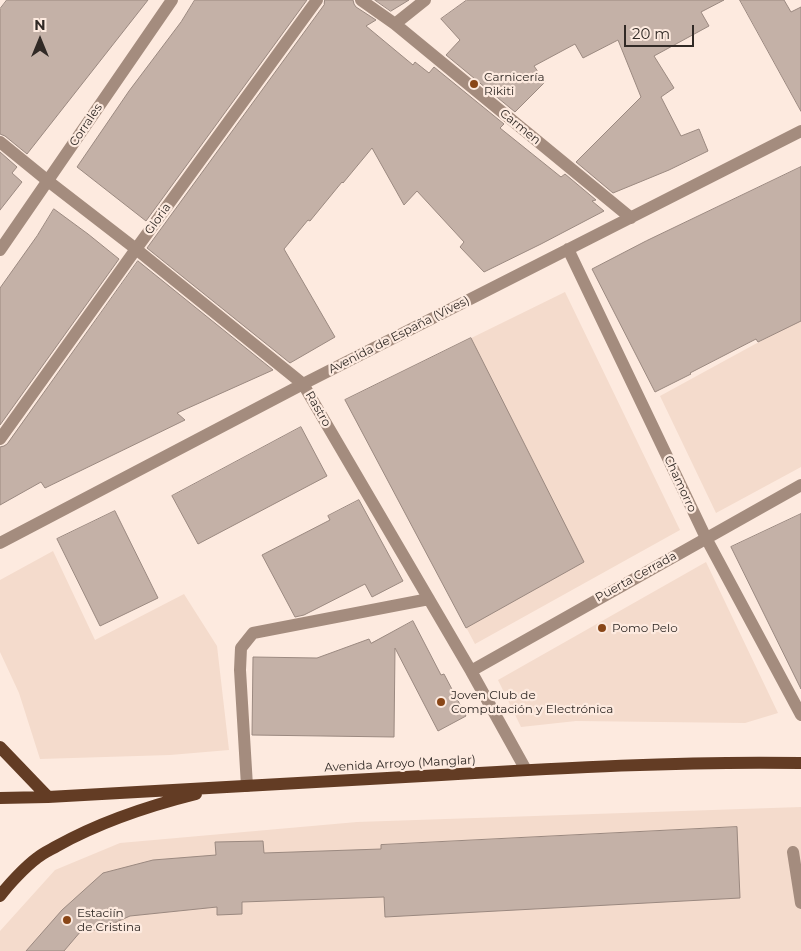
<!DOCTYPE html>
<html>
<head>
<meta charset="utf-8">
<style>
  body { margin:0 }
  #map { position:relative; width:801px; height:951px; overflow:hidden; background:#fdeadf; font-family:Montserrat,sans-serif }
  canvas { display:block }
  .north { position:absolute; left:15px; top:15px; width:50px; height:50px; -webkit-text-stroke:4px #fdeadf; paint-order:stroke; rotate:0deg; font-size:14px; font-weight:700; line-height:20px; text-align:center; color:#312a26 }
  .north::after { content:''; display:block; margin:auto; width:18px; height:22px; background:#312a26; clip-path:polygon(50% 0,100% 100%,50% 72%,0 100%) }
  .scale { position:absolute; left:624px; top:25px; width:70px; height:22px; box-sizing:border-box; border:2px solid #312a26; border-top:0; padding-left:6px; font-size:15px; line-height:18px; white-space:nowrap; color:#312a26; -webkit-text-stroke:4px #fdeadf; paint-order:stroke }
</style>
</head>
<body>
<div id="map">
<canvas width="801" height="951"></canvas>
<div class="north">N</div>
<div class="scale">20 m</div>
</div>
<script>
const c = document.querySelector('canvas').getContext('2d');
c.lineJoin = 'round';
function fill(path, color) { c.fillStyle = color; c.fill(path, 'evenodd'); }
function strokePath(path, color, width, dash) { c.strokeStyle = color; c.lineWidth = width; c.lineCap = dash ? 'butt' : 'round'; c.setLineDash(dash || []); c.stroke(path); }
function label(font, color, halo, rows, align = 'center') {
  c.font = font + ' Montserrat,sans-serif'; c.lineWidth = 4.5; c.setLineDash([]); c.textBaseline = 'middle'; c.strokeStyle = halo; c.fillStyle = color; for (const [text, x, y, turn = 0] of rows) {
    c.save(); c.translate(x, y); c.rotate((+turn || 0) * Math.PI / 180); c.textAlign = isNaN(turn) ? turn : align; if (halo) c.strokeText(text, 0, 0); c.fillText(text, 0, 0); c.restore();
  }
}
fill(new Path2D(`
  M565 292 680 530 475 644 345 400Z
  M801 319V467L716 513 660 396Z
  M53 551 95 640 184 594 217 646 229 750 170 755 40 759 19 693 0 652V580Z
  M706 562 778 713 745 723 576 721 521 727 498 680Z
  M801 807V951H0V931L55 870 120 843 357 822Z`), '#f4dbcc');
const building = new Path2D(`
  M7 0H148L27 154 5 136 0 134V9Z
  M195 0H307L146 221 77 167 129 91 181 22Z
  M325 0H353L354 4 356 7 376 20 366 26 413 65 415 62 429 73 434 67 504 124 500 128 561 177 565 174 596 200 592 201 604 211 541 244 484 272 460 247 464 242 417 191 404 205 372 148 343 183 342 182 310 221 308 220 284 249 335 337 290 363 147 248 324 5Z
  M375 0H409L391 11Z
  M467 0H724L701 12 709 26 654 56 674 88 661 97 681 136 699 129 708 151 669 170 613 193 576 162 641 97 618 40 583 58 575 44 534 66 545 82 515 112 446 55 460 40 441 19Z
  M740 0H784L791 12 801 7V111Z
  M0 152 17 167 12 173 22 182 0 210Z
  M801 167V321L758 342 756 339 690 373 691 374 655 392 592 269 646 241Z
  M54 209 88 234 119 259 0 425V288L37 236Z
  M138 261 273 370 177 413 185 420 45 488 41 482 0 505V447L4 446 7 444Z
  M471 338 584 562 466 628 345 400Z
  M301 427 327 476 198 544 172 496Z
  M359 500 403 581 372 597 365 584 304 615 295 617 262 555 330 520 328 516Z
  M115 511 158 598 100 626 57 539Z
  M801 514V689L731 547Z
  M413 621 441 675 444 674 466 716 438 731 395 648 394 737 252 735 253 657 317 658 369 639 371 643Z
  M737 827 740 898 385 917 384 897 242 902V914L217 915V907L130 916 112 924 109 929 81 931 64 951H26L62 910 103 873 153 860 216 855 215 842 263 841 264 853 381 849V845Z`);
fill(building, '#c4b1a7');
strokePath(building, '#9b8980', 1);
strokePath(new Path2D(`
  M361 0 395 24 631 218
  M395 24 425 0
  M0 142 48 181 136 249 303 384 471 671 526 770
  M568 249 706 538 801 715
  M0 250 172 0
  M0 439 136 249 317 0
  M0 543C102 490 203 436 305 383 470 298 636 216 801 131
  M471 671 801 485
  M247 786 240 670 241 648 253 633 429 599
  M793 852 801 903`), '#a48c7e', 12);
strokePath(new Path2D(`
  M0 747 48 797
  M0 798 48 797C179 790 310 782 441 775 561 768 681 761 801 763
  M0 896C9 884 25 867 37 858 43 853 50 850 57 846 100 822 148 806 196 794`), '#633c24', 12);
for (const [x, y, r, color] of [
  [474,84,5,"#894617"],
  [602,628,5,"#894617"],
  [441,702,5,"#894617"],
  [67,920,5,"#894617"]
]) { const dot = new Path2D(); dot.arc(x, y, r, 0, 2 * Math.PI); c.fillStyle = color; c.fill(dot); strokePath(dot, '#fdeadf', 2); }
label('12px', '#312a26', '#fdeadf', [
  ["Carnicería",484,77],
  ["Rikiti",484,91],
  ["Pomo Pelo",612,628],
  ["Joven Club de",451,695],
  ["Computación y Electrónica",451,709],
  ["Estaciín",77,913],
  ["de Cristina",77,927]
], 'left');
label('12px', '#312a26', '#fdeadf', [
  ["Corrales",86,125,-56],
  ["Carmen",520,127,39],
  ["Gloria",158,219,-54],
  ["Avenida de España (Vives)",399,335,-27],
  ["Rastro",318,409,60],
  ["Chamorro",680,484,65],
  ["Puerta Cerrada",636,577,-29],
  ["Avenida Arroyo (Manglar)",400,764,-3]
]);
</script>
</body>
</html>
